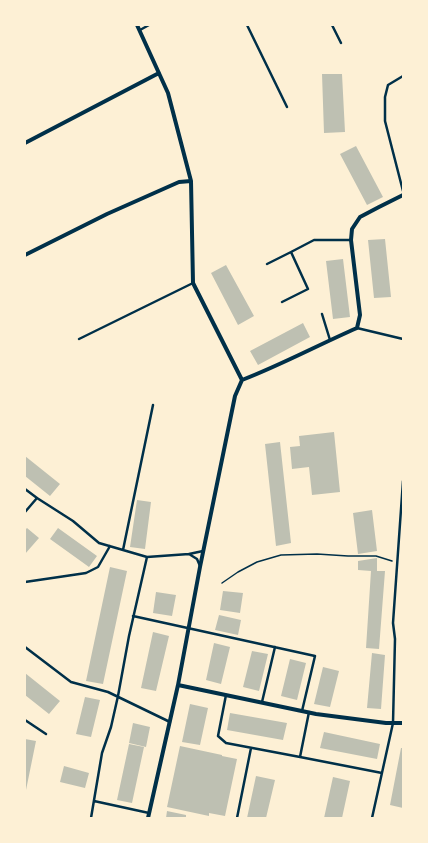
<!DOCTYPE html>
<html>
<head>
<meta charset="utf-8">
<style>
  body { margin:0 }
  #map { position:relative; width:428px; height:843px; overflow:hidden; background:#fdf0d5; font-family:"Open Sans",sans-serif }
  canvas { display:block }
  .frame { position:absolute; inset:0; border:26px solid #fdf0d5; pointer-events:none }
</style>
</head>
<body>
<div id="map">
<canvas width="428" height="843"></canvas>
<div class="frame"></div>
</div>
<script>
const c = document.querySelector('canvas').getContext('2d');
c.lineJoin = 'round';
function fill(path, color) { c.fillStyle = color; c.fill(path, 'evenodd'); }
function strokePath(path, color, width, dash) { c.strokeStyle = color; c.lineWidth = width; c.lineCap = dash ? 'butt' : 'round'; c.setLineDash(dash || []); c.stroke(path); }
fill(new Path2D(`
  M322 74H342L345 132 324 133Z
  M356 146 383 197 367 205 340 154Z
  M385 239 391 297 374 298 368 240Z
  M343 259 350 317 333 319 326 261Z
  M226 265 254 316 238 325 211 273Z
  M303 323 310 337 258 365 250 351Z
  M334 432 340 492 312 495 309 467 292 469 290 447 300 446 299 436Z
  M280 442 291 543 276 546 265 444Z
  M25 456 60 484 50 496 25 476Z
  M137 500 151 502 145 549 130 547Z
  M372 510 377 551 358 554 353 513Z
  M27 528 39 538 25 554V530Z
  M58 528 97 556 89 567 50 539Z
  M377 558V571H385L379 649 366 648 371 571 358 570V561Z
  M110 567 127 571 103 684 86 681Z
  M223 591 243 593 240 613 220 610Z
  M156 592 176 595 172 616 153 613Z
  M219 615 241 620 238 635 215 630Z
  M153 632 169 636 156 691 141 688Z
  M214 643 230 647 221 684 206 680Z
  M252 651 268 654 259 691 243 687Z
  M372 653 385 655 381 709 367 708Z
  M290 659 306 663 297 700 281 696Z
  M323 667 339 671 330 707 314 704Z
  M25 673 60 701 49 714 25 695Z
  M85 697 100 700 91 737 76 734Z
  M190 704 208 708 200 745 182 742Z
  M230 713 287 723 283 740 227 730Z
  M133 723 150 727 146 747 129 743Z
  M324 732 380 744 377 759 320 748Z
  M25 739 36 741 26 790 25 789Z
  M129 744 144 747 132 803 117 800Z
  M180 746 222 755V756L237 759 225 816 209 813V816L167 807Z
  M401 748H403V808L390 805Z
  M64 766 89 773 85 788 60 782Z
  M256 776 275 780 266 818H247Z
  M333 777 350 781 342 818H324Z
  M167 811 186 815V818H166Z`), '#bec0b2');
strokePath(new Path2D(`
  M222 583 238 572 257 562 281 555 317 554 348 556H376L392 561`), '#003049', 1.5);
strokePath(new Path2D(`
  M247 25 287 107
  M332 25 341 43
  M140 30 149 25
  M403 76 388 85 385 97V121L403 191
  M267 264 291 252
  M282 302 308 289 291 252 314 240H351
  M322 314 330 340
  M357 328 403 339
  M79 339 193 283
  M25 489 37 498 73 521 99 543 147 557 189 554 197 559 200 566
  M25 512 37 498
  M123 550 153 405
  M189 554 203 551
  M25 582 59 577 86 573 98 567 110 546
  M133 616 315 656 302 711
  M25 647 71 682 108 692 170 722
  M226 695 218 736 226 743 300 757 309 712
  M262 702 275 647
  M25 720 46 734
  M300 757 382 773
  M94 801 149 813
  M91 818 102 753 111 727 118 696 129 636 147 557
  M237 818 251 748
  M372 818 393 723 395 639 393 623 403 481`), '#003049', 2.5);
strokePath(new Path2D(`
  M137 25 168 93 191 181 193 283 242 380
  M25 143 159 73
  M25 255 107 214 179 182 191 181
  M178 685 316 714 386 723H403
  M148 818 178 685 200 567 235 396 242 380C281 365 318 345 357 328L360 315 351 240 352 229 360 217 379 207 403 195`), '#003049', 4);
</script>
</body>
</html>
